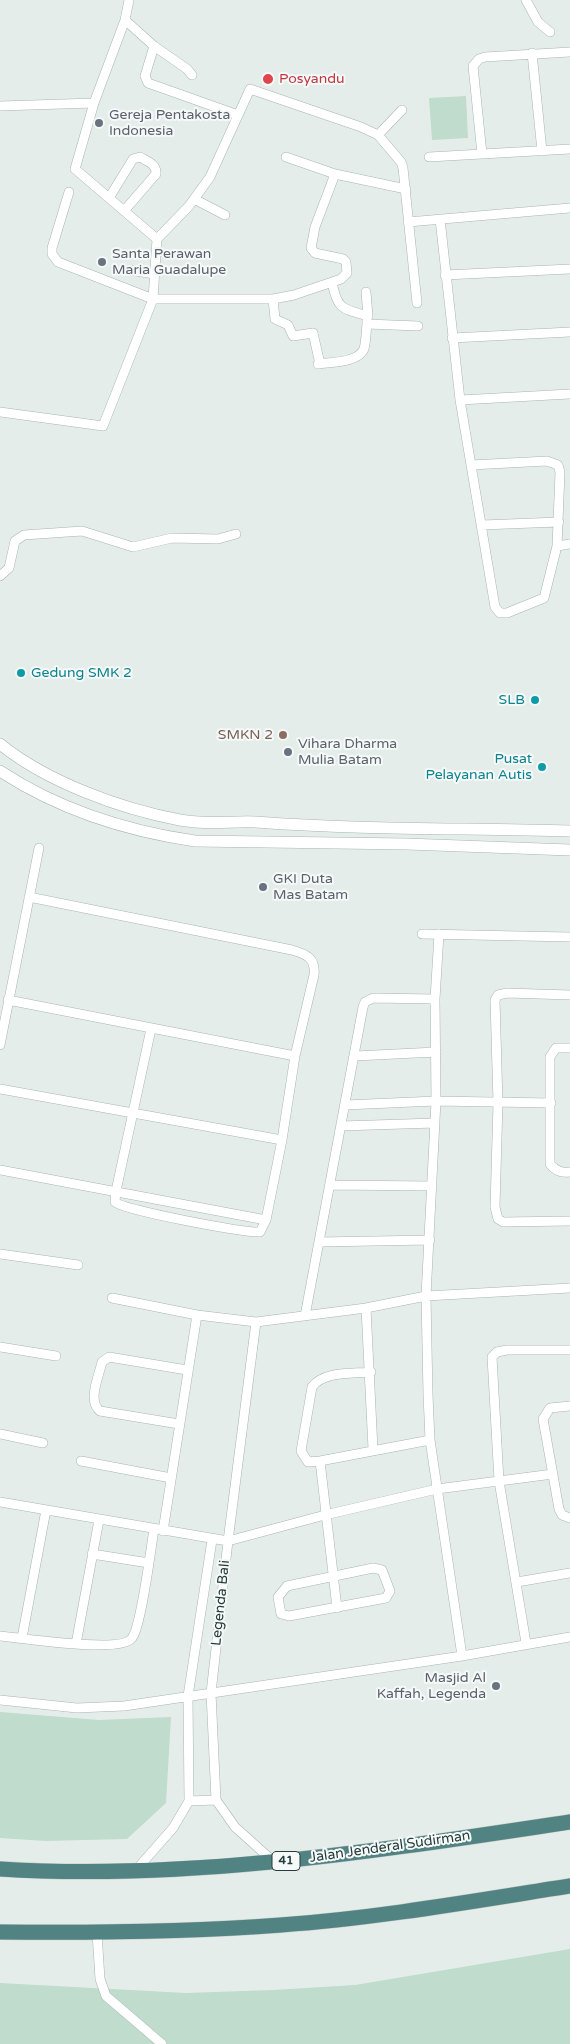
<!DOCTYPE html>
<html>
<head>
<meta charset="utf-8">
<style>
  body { margin:0 }
  canvas { display:block; background:#e5edeb }
</style>
</head>
<body>
<canvas width="570" height="2044"></canvas>
<script>
const c = document.querySelector('canvas').getContext('2d');
c.lineJoin = 'round';
function fill(path, color) { c.fillStyle = color; c.fill(path, 'evenodd'); }
function strokePath(path, color, width, dash) { c.strokeStyle = color; c.lineWidth = width; c.lineCap = dash ? 'butt' : 'round'; c.setLineDash(dash || []); c.stroke(path); }
function label(font, color, halo, rows, align = 'center') {
  c.font = font + ' "Varela Round",sans-serif'; c.lineWidth = 4; c.setLineDash([]); c.textBaseline = 'middle'; c.strokeStyle = halo; c.fillStyle = color; for (const [text, x, y, turn = 0] of rows) {
    c.save(); c.translate(x, y); c.rotate((+turn || 0) * Math.PI / 180); c.textAlign = isNaN(turn) ? turn : align; if (halo) c.strokeText(text, 0, 0); c.fillText(text, 0, 0); c.restore();
  }
}
fill(new Path2D(`
  M466 96 468 138 432 140 429 98Z
  M0 1712 99 1720 171 1717 166 1803 127 1839 45 1841 0 1838Z
  M570 1949V2044H0V1983L186 1993 273 1990 355 1985Z`), '#bfdccd');
const minor = new Path2D(`
  M129 0 125 20 94 103 75 169 157 239
  M526 0 538 22 550 32
  M125 20 154 46 187 69 192 75
  M154 46 145 76 148 83 238 115
  M532 53 542 151
  M0 106 94 103
  M378 135 402 110
  M482 154 473 66 479 59 485 57 570 52
  M286 157 335 174 406 189
  M429 157 570 149
  M69 192 52 248V254L58 262 153 299H273L275 319 288 325 293 336 313 333 320 364
  M109 198 133 159 140 157C147 161 157 164 156 174L124 211
  M194 199 225 215
  M440 219 460 400 495 607 500 613H507L544 598 557 546 560 472 558 465 547 461 471 465
  M408 222 570 208
  M130 270 154 274
  M445 275 570 269
  M332 282C337 309 342 309 368 316L366 292
  M273 299 294 295 341 279 347 273 346 262 343 259 315 253 311 248 315 227 335 174
  M367 318V324L418 326
  M452 338 570 332
  M318 364C330 362 358 363 364 349 366 342 366 332 367 324
  M460 400 570 394
  M0 412 103 426 153 299 157 239 189 206 210 177 250 89 361 127 378 135 401 162 403 168 417 303
  M482 525 559 522
  M557 546 570 544
  M0 576 9 568 15 541 24 535 82 531 133 547 172 538 218 539 236 534
  M29 897 292 950C306 954 316 958 314 975L295 1056 282 1140 266 1220 260 1232C245 1233 122 1210 115 1202L116 1191 151 1029
  M422 934 570 937
  M439 934 435 999 436 1101 426 1296 428 1395 430 1440 462 1656
  M570 995 507 993 498 995 495 1000 498 1103 495 1207 498 1219 503 1222 570 1221
  M8 1000 295 1056
  M0 1045 39 848
  M570 1048H556L550 1057V1164C556 1171 561 1173 570 1172
  M355 1056 436 1052
  M0 1089 282 1140
  M345 1105 436 1101 551 1103
  M341 1126 435 1123
  M0 1170 266 1220
  M330 1185 432 1186
  M319 1242 430 1240
  M0 1254 78 1265
  M112 1298 197 1315 256 1322 366 1308 426 1296 570 1288
  M366 1308 373 1449
  M305 1316 363 1007 365 1002 373 998 435 999
  M256 1322 228 1541 211 1693 216 1800 235 1827 274 1862
  M0 1347 56 1356
  M371 1372C352 1374 324 1371 312 1387L301 1451 308 1462 320 1461 430 1440
  M570 1406 550 1408 543 1419 559 1509 562 1515 570 1518
  M179 1424 100 1411C87 1401 99 1376 102 1362L109 1357 187 1370
  M0 1434 43 1443
  M81 1461 171 1478
  M320 1461 337 1608
  M0 1502 228 1541 325 1515 437 1489 553 1474
  M163 1531 197 1315
  M92 1554 149 1563
  M373 1568 382 1570 390 1591 386 1598 289 1616 281 1614 278 1597 287 1586Z
  M517 1582 570 1573
  M0 1636C22 1638 121 1654 132 1638 141 1627 151 1548 154 1529
  M22 1638 46 1510
  M526 1643 499 1481 492 1357 497 1352 507 1350H570
  M76 1644 99 1520
  M0 1700 77 1708 124 1706 462 1656 570 1637
  M189 1801 216 1800
  M137 1869 173 1828 189 1801 188 1696 212 1540
  M97 1933 100 1979 106 1996 162 2044`);
const tertiary = new Path2D(`
  M0 744C47 782 121 809 180 820 205 825 231 821 256 822 360 830 465 828 570 831
  M0 771C58 809 127 831 195 841L407 844 570 850`);
const trunk = new Path2D(`
  M0 1869C191 1881 382 1850 570 1822
  M0 1932C94 1933 187 1932 281 1925 378 1918 474 1901 570 1886`);
strokePath(minor, '#a8b5b3', 10);
strokePath(tertiary, '#a8b5b3', 12);
strokePath(trunk, '#c2c9c8', 16);
strokePath(minor, '#fff', 9);
strokePath(tertiary, '#fff', 11);
strokePath(trunk, '#508382', 15);
for (const [x, y, r, color] of [
  [268,79,6,"#e0444e"],
  [99,123,5,"#6b7280"],
  [102,262,5,"#6b7280"],
  [21,673,5,"#0f9aa8"],
  [535,700,5,"#0f9aa8"],
  [283,735,5,"#8d6e63"],
  [288,752,5,"#6b7280"],
  [542,767,5,"#0f9aa8"],
  [263,887,5,"#6b7280"],
  [496,1686,5,"#6b7280"]
]) { const dot = new Path2D(); dot.arc(x, y, r, 0, 2 * Math.PI); c.fillStyle = color; c.fill(dot); strokePath(dot, '#f5f9f8', 2); }
for (const [x, y, w] of [
  [286,1861,28]
]) { const box = new Path2D(); box.roundRect(x - w / 2, y - 9.5, w, 19, 4); c.fillStyle = '#f5f9f8'; c.fill(box); strokePath(box, '#253d3c', 1); }
label('bold 12px', '#253d3c', null, [
  ["41",286,1861]
]);
label('14px', '#be3a42', '#f5f9f8', [
  ["Posyandu",279,79]
], 'left');
label('14px', '#5b616d', '#f5f9f8', [
  ["Gereja Pentakosta",109,115],
  ["Indonesia",109,131],
  ["Santa Perawan",112,254],
  ["Maria Guadalupe",112,270],
  ["Vihara Dharma",298,744],
  ["Mulia Batam",298,760],
  ["GKI Duta",273,879],
  ["Mas Batam",273,895],
  ["Masjid Al",486,1678,"right"],
  ["Kaffah, Legenda",486,1694,"right"]
], 'left');
label('14px', '#0d838f', '#f5f9f8', [
  ["Gedung SMK 2",31,673,"left"],
  ["SLB",525,700],
  ["Pusat",532,759],
  ["Pelayanan Autis",532,775]
], 'right');
label('14px', '#785e54', '#f5f9f8', [
  ["SMKN 2",273,735]
], 'right');
label('14px', '#253d3c', '#f5f9f8', [
  ["Legenda Bali",221,1603,-84],
  ["Jalan Jenderal Sudirman",390,1847,-8]
]);
</script>
</body>
</html>
